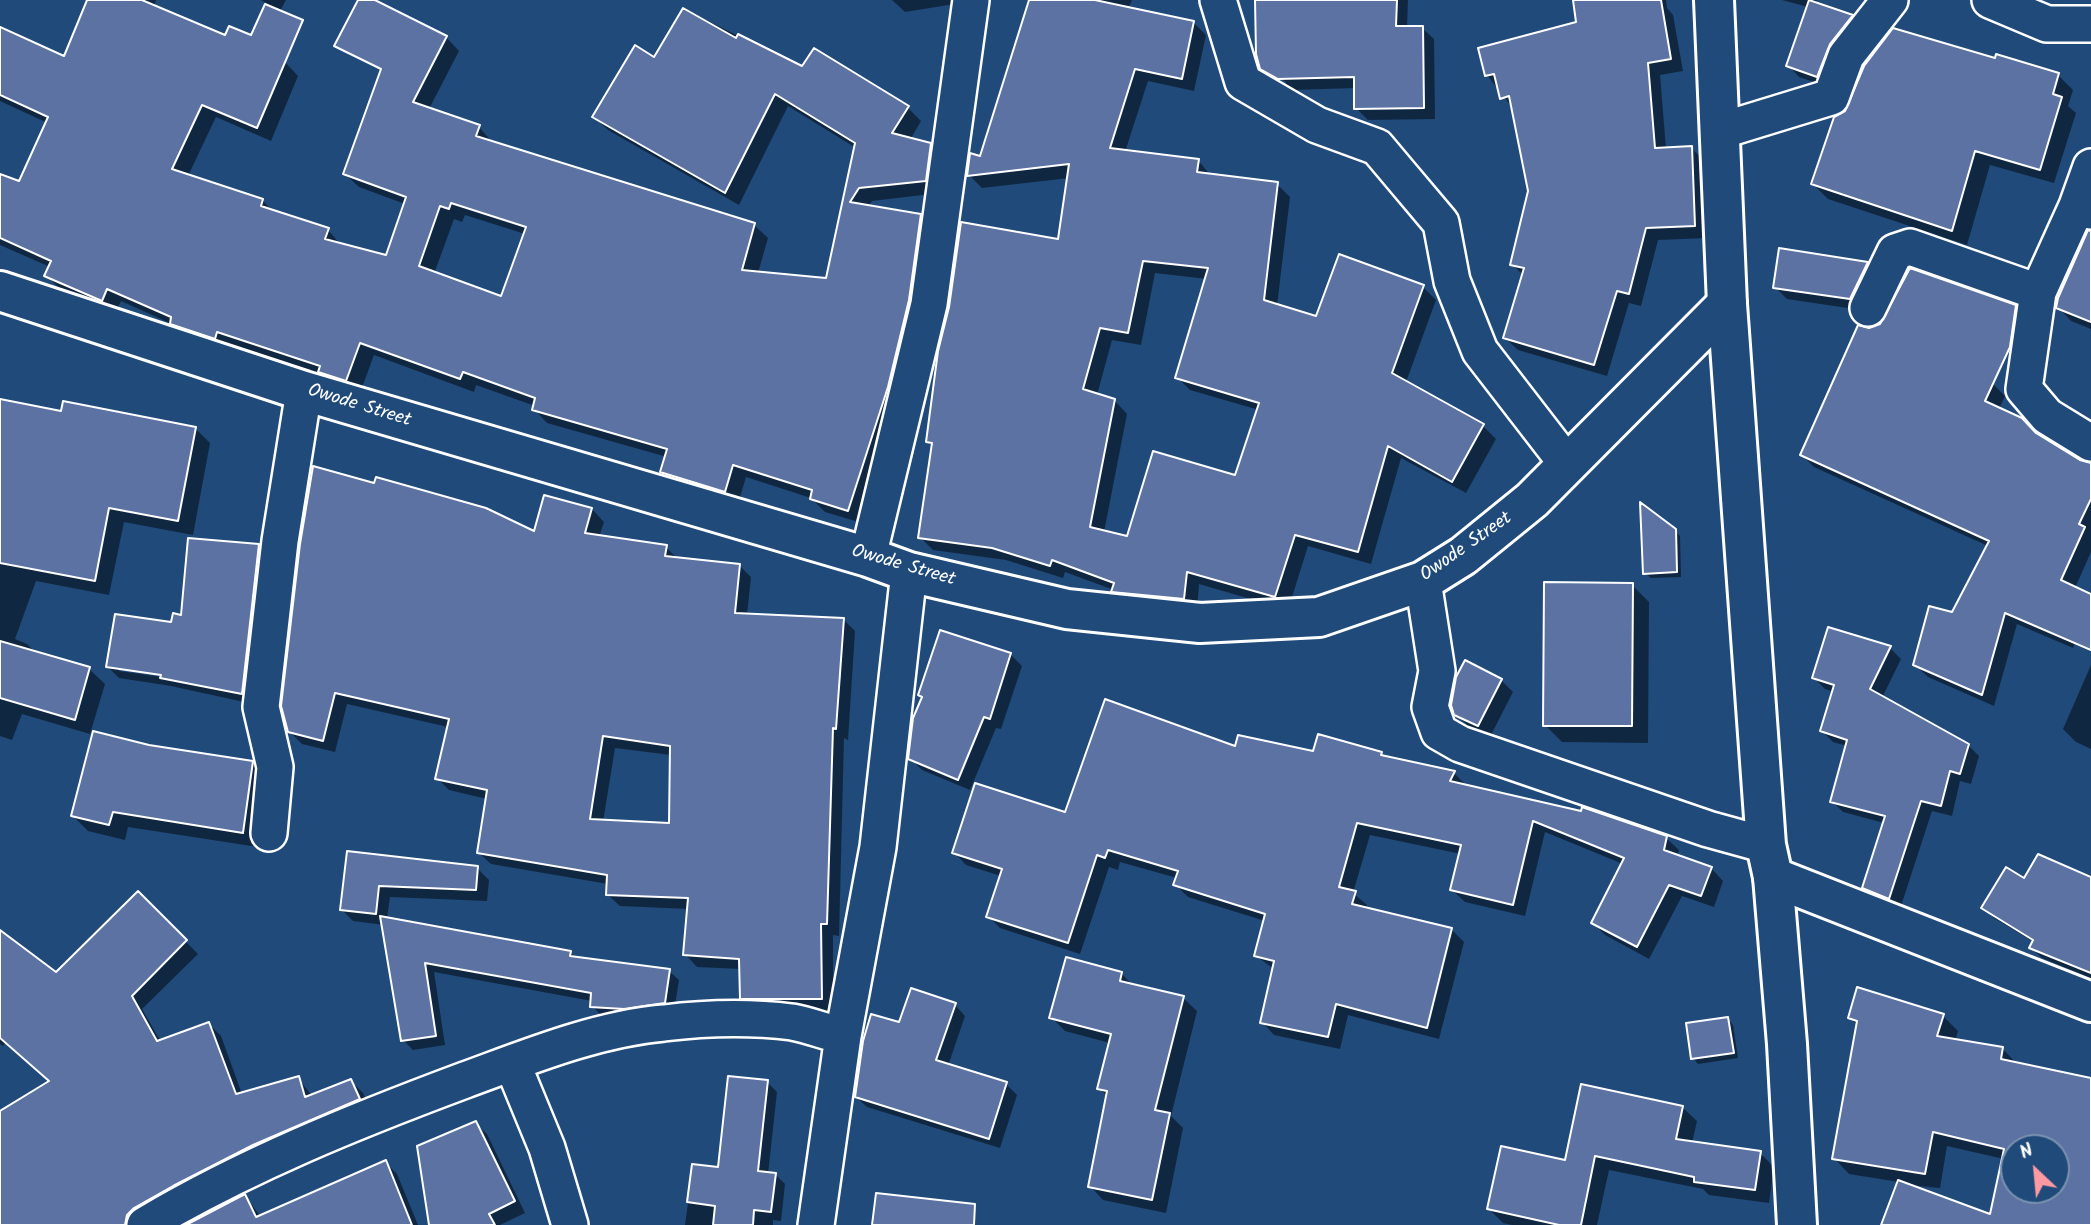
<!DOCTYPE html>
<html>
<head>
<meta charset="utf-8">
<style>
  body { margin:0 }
  #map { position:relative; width:2091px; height:1225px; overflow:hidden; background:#1f4a7a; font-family:Kalam,sans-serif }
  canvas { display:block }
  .north { position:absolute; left:2000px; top:1134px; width:70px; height:70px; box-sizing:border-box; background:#1f4a7a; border:2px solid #7992af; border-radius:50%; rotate:334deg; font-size:19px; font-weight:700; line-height:28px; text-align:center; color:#fff }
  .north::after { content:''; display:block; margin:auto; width:24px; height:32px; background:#ff9aa2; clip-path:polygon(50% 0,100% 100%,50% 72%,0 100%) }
</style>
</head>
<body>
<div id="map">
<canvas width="2091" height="1225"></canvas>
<div class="north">N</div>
</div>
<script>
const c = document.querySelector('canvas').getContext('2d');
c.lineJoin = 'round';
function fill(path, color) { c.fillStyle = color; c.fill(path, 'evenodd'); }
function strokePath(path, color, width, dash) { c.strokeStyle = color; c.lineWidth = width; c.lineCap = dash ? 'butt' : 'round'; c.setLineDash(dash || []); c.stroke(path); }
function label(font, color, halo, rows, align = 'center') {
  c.font = font + ' Kalam,sans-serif'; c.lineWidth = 5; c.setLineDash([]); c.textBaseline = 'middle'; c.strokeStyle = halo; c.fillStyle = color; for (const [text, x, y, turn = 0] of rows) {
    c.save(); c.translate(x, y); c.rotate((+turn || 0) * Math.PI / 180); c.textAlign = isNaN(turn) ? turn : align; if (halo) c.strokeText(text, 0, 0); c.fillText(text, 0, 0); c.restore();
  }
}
fill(new Path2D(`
  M89 0H156L154 7 285 62 298 76 271 141 216 117 188 176 262 200 274 212 328 230 341 245 387 257 405 204 359 187 345 174 383 71 378 66 360 0H371L446 37 459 51 429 109 479 127 492 142 754 225 768 238 758 273 827 280 856 148 788 106 739 205 608 130 594 117 655 59 684 9 803 68 908 108 921 121 910 140 930 145 944 158 939 193 872 201 868 207 920 216 934 230 862 523 825 512 811 498 746 477 738 504 676 485 662 471 667 457 547 423 534 409 535 406 476 385 474 392 374 355 360 393 333 385 323 374 230 344 228 351 185 337 172 324 121 301 115 313 60 289 46 275 50 267 0 245V176L20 184 147 169 0 101V29L65 59ZM465 215 525 234 502 298 434 274 454 219 462 222Z
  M261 0H286L280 11Z
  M892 0H967V2L905 12Z
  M1031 0H1132L1128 9 1193 22 1206 35 1194 91 1148 81 1125 152 1198 160 1211 176 1277 184 1290 197 1277 306 1317 318 1423 287 1436 300 1406 382 1483 426 1496 439 1466 493 1401 458 1371 564 1308 546 1288 610 1199 584 1197 611 1126 604 1114 590 1065 572 1063 578 1006 560 933 550 920 537 933 447 928 441 1060 241 1069 178 982 188 969 175 981 158ZM1155 273 1207 279 1177 377 1190 390 1259 410 1236 477 1128 538 1104 532 1127 414 1114 400 1097 395 1112 340 1141 345Z
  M1257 0H1408L1407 28H1422L1434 39 1435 119 1368 120 1356 108V88L1291 90 1274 80 1271 77 1285 85 1286 82 1269 72V75L1261 68Z
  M1575 0H1666L1667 8 1673 15 1683 71 1660 75 1666 149 1691 148 1704 160 1707 238 1658 240 1641 306 1629 303 1607 376 1518 350 1505 338 1524 276 1512 264 1530 191 1514 110 1487 75 1578 23Z
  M1782 0H1817L1816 3 1852 16 1863 27 1829 87 1799 77 1788 65 1808 7Z
  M1996 60 2058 75 2073 90 2068 106 2076 113 2054 183 1990 165 1967 245 1828 199 1813 184 1847 112Z
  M2091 231V329L2071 321 2058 307Z
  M1867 263 1878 275 1861 310 1787 299 1775 287Z
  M1993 384 2005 396 1999 409 2080 462 2091 465V552L2075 588 2091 602V606L2073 648 2017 624 1994 706 1928 677 1915 665 1953 614 1988 546 1814 467 1802 455Z
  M0 401 62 413 195 428 210 443 193 535 124 522 109 595 36 581 15 639 27 644 36 653 89 669 105 684 90 734 22 714 12 740 0 736Z
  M592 509 604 522 599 537 666 547 678 559 739 565 751 577 747 615 843 619 855 631 848 740 844 738 839 936 833 935V1011L753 1010 741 998V969L697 967 685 954 689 909 620 906 607 894 608 884 491 864 478 852 487 799 449 790 437 778 448 727 347 704 335 752 302 744 289 731 283 706 536 534ZM615 748 671 755V825L603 822Z
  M1674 530 1680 536 1681 577 1651 578 1645 573Z
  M259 546 270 557 253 704 171 686 119 678 108 667 182 617ZM119 667 170 675 169 678 119 671Z
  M1632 585 1649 602 1648 743 1562 742 1545 725Z
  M1890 648 1901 659 1882 698 1968 745 1979 756 1971 784 1960 781 1952 816 1932 811 1900 909 1875 899 1864 888 1884 823 1843 812 1832 801 1847 746 1833 742 1822 731 1834 692 1825 689 1814 678Z
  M1010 654 1022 666 1001 729 996 728 970 790 922 770 910 758 923 698 920 695Z
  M2091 665V749L2076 742 2063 729Z
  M1501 680 1513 692 1490 737 1468 726 1456 714Z
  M149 746 252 763 268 778 258 847 128 827 125 840 88 831 72 815Z
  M1237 748 1381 753 1385 757 1454 773 1466 785 1666 838 1679 850 1677 857 1711 868 1723 881 1714 907 1682 896 1649 959 1605 935 1593 923 1623 864 1545 832 1525 916 1465 902 1452 890 1461 854 1370 835 1353 893 1367 905 1366 909 1451 929 1464 942 1439 1039 1348 1015 1340 1049 1274 1035 1262 1022 1274 969 1256 956 1265 921 1188 897 1175 884 1177 878 1120 862 1118 870 1109 867 1080 954 1000 928 988 916 1001 876 966 865 954 852 1066 814Z
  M348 853 477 868 489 880 487 901 390 897 387 919 570 952 576 958 669 971 679 980 674 1012 602 1016 592 1006V1001L434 972 445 1045 413 1050 403 1040 384 925 353 921 342 910Z
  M2091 878V978L2042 958 2031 948 2034 942 1994 918 1984 908 2025 880Z
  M138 893 198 954 142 1009 161 1042 209 1024 221 1036 242 1094 298 1078 312 1096 351 1081 363 1093 371 1111 122 1225H0V1113L51 1082 6 1042 3 1046 0 1044V935L56 975Z
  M1122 974 1133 986 1183 998 1197 1011 1171 1116 1183 1128 1166 1213 1103 1200 1090 1186 1108 1097 1099 1088 1110 1043 1065 1031 1051 1017Z
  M955 1005 965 1016 948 1066 1006 1084 1017 1095 1000 1148 867 1107 856 1097 901 1025Z
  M1943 1016 1958 1031 1955 1041 2002 1048 2017 1064 2091 1080V1225H1882L1899 1182 1849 1174 1834 1158 1858 1026 1850 1018ZM1947 1146 2004 1159 1991 1216 1908 1185 1940 1188ZM2014 1148H2056V1190H2014Z
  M1728 1019 1733 1025 1738 1058 1698 1064 1693 1058Z
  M767 1082 777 1092 768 1174H775L785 1184 781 1221 773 1220V1225H685L693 1166 719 1169Z
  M1682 1107 1697 1121 1692 1143 1760 1153 1774 1167 1769 1203 1709 1195 1703 1189 1609 1170 1597 1225H1512L1503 1223 1489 1209 1566 1162Z
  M475 1123 487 1134 525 1213 500 1225H431Z
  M385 1162 397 1174 418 1225H189L245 1196 261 1217Z`), '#0007');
const building = new Path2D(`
  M87 0H142L225 35 229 26 251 35 265 4 303 20 257 128 202 105 172 169 263 199 261 206 329 228 325 239 386 255 406 197 343 174 381 69 334 46 358 0H375L447 36 413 102 480 125 476 136 755 223 742 270 826 278 855 143 775 94 725 193 592 117 635 45 654 57 683 8 736 38 738 34 802 66 814 48 909 106 892 133 931 143 926 181 859 188 850 202 921 214 909 300 888 387 848 511 810 499 812 490 733 465 725 492 660 472 667 449 532 410 535 398 463 372 460 379 360 343 346 381 318 372 320 366 217 332 215 339 170 324 171 317 107 289 102 301 44 276 51 261 0 238V174L19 181 48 117 0 95V27L64 56ZM451 203 526 227 501 296 419 266 440 206 449 209Z
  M1029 0H1095L1194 21 1182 79 1135 69 1110 148 1199 159 1197 172 1278 182 1264 300 1316 316 1339 254 1424 285 1392 373 1484 424 1452 482 1388 446 1358 552 1295 535 1275 597 1187 572 1184 599 1111 592 1114 583 1052 560 1050 566 992 548 918 538 932 443 926 442 938 351 949 307 961 222 1058 239 1069 164 967 176 970 153 980 156ZM1143 261 1208 268 1175 378 1259 403 1235 475 1153 451 1127 536 1090 527 1115 399 1083 389 1100 328 1128 333Z
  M1255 0H1397L1396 26H1423L1424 108 1354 109V77L1278 79 1260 69 1256 54Z
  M1573 0H1661L1671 59 1648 63 1655 148 1692 146 1695 226 1646 228 1629 294 1617 291 1594 365 1503 338 1524 268 1510 265 1528 191 1509 96 1500 99 1494 74 1485 76 1478 48 1576 22Z
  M1809 0 1853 15 1830 44 1817 77 1786 66Z
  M1893 28 1995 58 1996 54 2059 73 2053 94 2062 97 2040 170 1975 151 1952 231 1811 184 1834 117 1845 111 1864 66Z
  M2088 230 2091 231V322L2056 308 2058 298Z
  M1779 248 1868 262 1850 299 1773 288Z
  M1910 268 2016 305 2010 347 1985 401 2022 418 2036 433 2080 460 2091 463V499L2079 524 2085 527 2061 580 2091 594V650L2005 613 1982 695 1913 665 1929 606 1952 612 1989 541 1800 455 1858 325 1869 328 1880 324Z
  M0 399 61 411 63 401 196 427 178 521 109 508 95 581 0 563Z
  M313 466 374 483 376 477 486 508 534 531 544 495 592 508 585 533 667 545 665 556 740 564 735 613 844 618 836 729 833 728 827 924H821L822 999H740L739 959 683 955 688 898 606 895 607 875 477 853 487 790 435 779 449 719 335 693 323 741 288 732 281 706 300 544ZM603 736 670 746 669 823 590 819Z
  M1640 502 1676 529 1677 572 1643 574Z
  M188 538 259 544 242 694 160 678 161 675 106 667 115 614 171 622 173 613 181 615Z
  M1544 582 1633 583 1632 726H1543Z
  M1828 627 1891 646 1870 689 1969 744 1960 774 1950 771 1941 806 1921 801 1889 899 1862 888 1885 816 1830 802 1847 740 1820 731 1834 685 1812 678Z
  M940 630 1011 653 990 719 984 717 958 780 908 759 913 718 922 697 918 695Z
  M0 641 90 667 75 720 0 698Z
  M1465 660 1502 679 1478 726 1454 715 1451 705 1456 677Z
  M1105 699 1235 746 1238 735 1313 751 1318 734 1382 752 1381 755 1455 771 1450 781 1581 811 1582 807 1667 836 1664 850 1712 867 1701 896 1669 885 1637 947 1591 923 1624 858 1533 821 1513 905 1450 890 1461 845 1357 823 1339 887 1356 891 1352 904 1452 928 1427 1028 1336 1004 1328 1037 1260 1023 1274 961 1254 956 1265 914 1173 885 1178 871 1108 850 1105 858 1097 855 1068 943 986 917 1002 869 952 853 975 783 1065 812Z
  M93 731 149 745 253 761 243 833 113 812 109 825 71 816Z
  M347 851 478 866 476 890 379 886 376 914 340 910Z
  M2038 854 2091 877V973L2029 948 2033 940 1981 908 2006 867 2024 878Z
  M138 891 187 940 132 996 157 1041 209 1022 236 1094 299 1076 305 1097 351 1079 360 1099 253 1145 173 1186 134 1208 127 1215 125 1225H0V1111L49 1081 0 1038V930L56 972Z
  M380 916 571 951 570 956 670 969 665 1003 624 1009 590 1007 591 993 425 963 436 1036 401 1041Z
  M1066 957 1122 972 1120 981 1184 996 1155 1110 1170 1113 1152 1200 1088 1187 1107 1091 1097 1089 1111 1034 1049 1018Z
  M1857 987 1944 1014 1937 1036 2003 1047 2001 1059 2091 1078V1225H1881L1898 1180 1990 1214 2004 1149 1933 1132 1925 1174 1832 1159 1857 1021 1848 1018ZM2014 1148H2056V1190H2014Z
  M911 988 956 1003 936 1060 1007 1082 989 1139 855 1097 863 1041 871 1014 899 1022Z
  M1728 1017 1734 1053 1691 1059 1686 1023Z
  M728 1076 768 1080 758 1171 776 1173 771 1212 754 1210 753 1225H713L715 1206 687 1202 692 1164 718 1167Z
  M1581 1084 1683 1106 1676 1139 1761 1151 1755 1190 1694 1182V1177L1595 1156 1581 1225H1559L1487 1209 1501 1146 1565 1160Z
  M476 1121 515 1201 489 1214 495 1225H429L417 1146Z
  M386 1160 412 1225H186L245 1194 256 1217Z
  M876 1193 975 1204 974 1225H872Z`);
fill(building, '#5b72a3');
strokePath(building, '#fff', 2);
const minor = new Path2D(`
  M1218 0 1243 82 1317 125 1377 147 1398 172 1441 223 1452 281 1480 351 1568 465
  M1990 0 2047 24H2091
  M1720 131 1831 97 1846 56 1890 0
  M2091 167 2077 206 2091 211
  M2077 206 2038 292 2024 389 2047 416 2091 443
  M1868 308 1895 252 1910 247 2038 292
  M868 557 929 304 971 0
  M1423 581 1437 671 1430 707 1439 732 1460 744 1708 829 1766 845
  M269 833 275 767 261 707 280 541 304 391
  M512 1063 547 1148 570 1225
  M145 1225C246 1165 355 1121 465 1080 528 1057 596 1029 664 1023 705 1018 751 1017 792 1022 809 1025 826 1032 843 1036
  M816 1225 843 1036 878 847 909 572`);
const tertiary = new Path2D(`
  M0 291 304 391 868 557 909 572 1067 609 1200 623 1319 617 1423 581 1463 556 1532 500 1727 304
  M1773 877 2091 1002`);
const secondary = new Path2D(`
  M1714 0 1727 304 1766 845 1773 877 1787 1044 1797 1225`);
strokePath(minor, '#fff', 40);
strokePath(tertiary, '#fff', 44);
strokePath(secondary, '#fff', 44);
strokePath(minor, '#1f4a7a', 35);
strokePath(tertiary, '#1f4a7a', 38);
strokePath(secondary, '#1f4a7a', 38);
label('19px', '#fff', '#1f4a7a', [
  ["Owode Street",359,407,17],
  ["Owode Street",1467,548,-35],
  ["Owode Street",903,567,16]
]);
</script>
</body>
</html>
